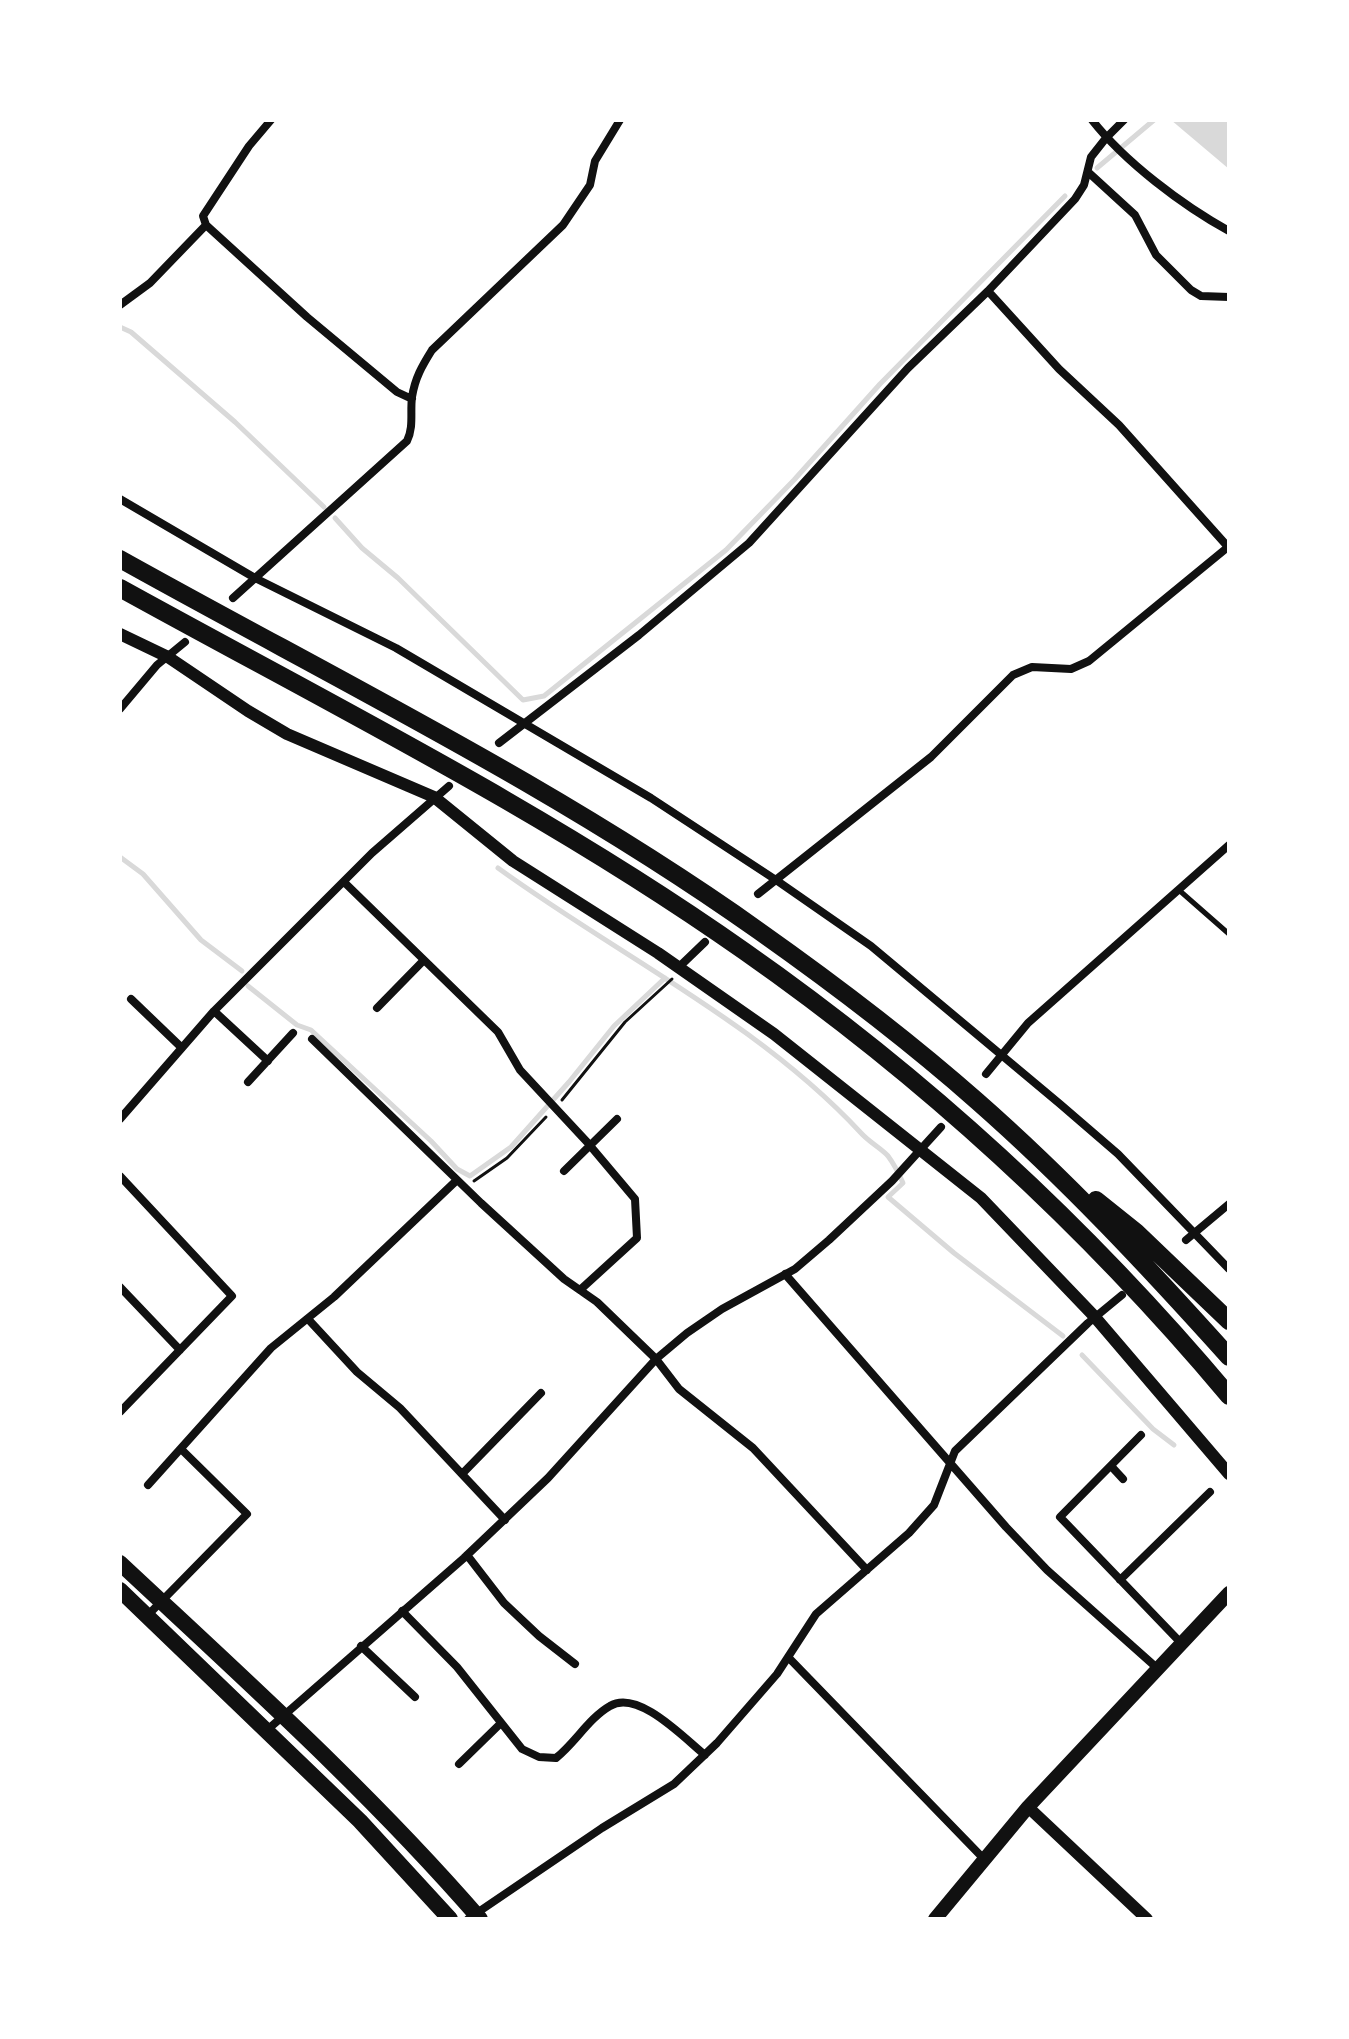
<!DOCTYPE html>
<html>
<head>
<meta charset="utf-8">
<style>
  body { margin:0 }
  #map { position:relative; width:1349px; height:2039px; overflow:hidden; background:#fff; font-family:Literata,serif }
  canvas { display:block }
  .frame { position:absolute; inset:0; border:122px solid #fff; pointer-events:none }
</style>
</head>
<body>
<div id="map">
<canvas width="1349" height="2039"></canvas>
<div class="frame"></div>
</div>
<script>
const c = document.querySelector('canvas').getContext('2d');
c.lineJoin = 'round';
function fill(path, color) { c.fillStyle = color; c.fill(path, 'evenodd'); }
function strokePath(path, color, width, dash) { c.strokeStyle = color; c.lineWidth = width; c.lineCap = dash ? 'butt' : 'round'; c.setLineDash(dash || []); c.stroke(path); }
fill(new Path2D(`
  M1171 120H1229V169Z`), '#d9d9d9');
strokePath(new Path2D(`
  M1097 168 1154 120
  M120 327 131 332 235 422 324 507
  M335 518 362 548 398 578 523 700 544 696 726 550 794 480 880 384 1065 196
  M120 857 143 874 201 940 242 971
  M498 868C619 956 758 1022 861 1133 869 1142 882 1149 888 1156 894 1164 899 1174 903 1183L888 1197 954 1253 1063 1336
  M248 986 297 1025 311 1030 431 1141 457 1169 470 1176 511 1147 569 1082 614 1026 665 978
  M1082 1355 1153 1429 1174 1445`), '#d9d9d9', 5);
strokePath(new Path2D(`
  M562 1100 625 1022 672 979
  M474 1181 507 1158 546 1117`), '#111', 3);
strokePath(new Path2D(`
  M1180 891 1229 934`), '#111', 5);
strokePath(new Path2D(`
  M1092 120C1125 162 1182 205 1229 231
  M1088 172 1135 215 1156 255 1191 290 1201 296 1229 297
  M206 225 307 317 397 392 412 399
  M988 291 1059 369 1119 425 1229 548
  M120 305 150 283 206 225 203 216 249 146 271 120
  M120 499 255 578 396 648 651 798 776 880 871 946 1060 1104 1118 1154 1229 1269
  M233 598 407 441C414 427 410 412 412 397 415 378 422 366 432 350L563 225 590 185 595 161 620 120
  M120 709 157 665 185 642
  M499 743 639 635 749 543 908 368 988 291 1075 199 1084 185 1091 157 1106 138 1124 120
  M344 882 498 1032 520 1070 587 1142 635 1199 637 1238 580 1290
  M758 894 931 757 1013 675 1032 667 1071 669 1089 661 1228 547
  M679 967 705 942
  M131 999 182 1048
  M377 1008 424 960
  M214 1011 268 1061
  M312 1039 481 1203 564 1279 597 1302 656 1359 679 1389 753 1448 867 1570
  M986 1074 1028 1023 1229 845
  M248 1082 293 1033
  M120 1119 214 1011 372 853 449 786
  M564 1171 617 1119
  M120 1176 232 1296 120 1412
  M1186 1240 1229 1204
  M785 1274 1006 1527 1047 1570 1157 1668
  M120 1287 180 1350
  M308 1319 357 1372 400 1408 505 1520
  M1141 1435 1060 1517 1181 1643
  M1111 1466 1123 1479
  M462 1474 541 1393
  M148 1485 271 1348 334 1297 457 1180
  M467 1555 504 1603 539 1636 575 1664
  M1120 1580 1210 1492
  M402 1611 457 1667 522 1749 539 1757 556 1758C575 1743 589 1718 610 1706 638 1689 684 1738 705 1755
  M147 1616 247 1514 181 1449
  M361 1646 415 1697
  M788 1657 983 1858
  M266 1731 464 1558 548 1478 656 1359 687 1333 722 1309 795 1269 829 1240 892 1181 941 1127
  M459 1764 501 1723
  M468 1919 602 1828 674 1784 717 1743 777 1674 816 1614 909 1533 934 1505 955 1451 1088 1323 1122 1295`), '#111', 8);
strokePath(new Path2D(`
  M120 634 168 657 248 711 287 734 434 797 513 861 658 953 774 1034 981 1198 1094 1316 1229 1474
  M1028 1807 1147 1919`), '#111', 12);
strokePath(new Path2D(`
  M935 1919 1028 1807 1229 1593`), '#111', 14);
strokePath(new Path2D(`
  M120 1563C243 1678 369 1791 480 1919
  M120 1590 360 1821 450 1919`), '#111', 16);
strokePath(new Path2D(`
  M120 559C335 679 558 788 759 931 834 984 908 1040 977 1101 1067 1180 1149 1268 1229 1357
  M120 588C330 704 547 812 744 951 924 1077 1088 1228 1229 1396
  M1096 1200 1136 1232 1229 1321`), '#111', 18);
</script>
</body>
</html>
